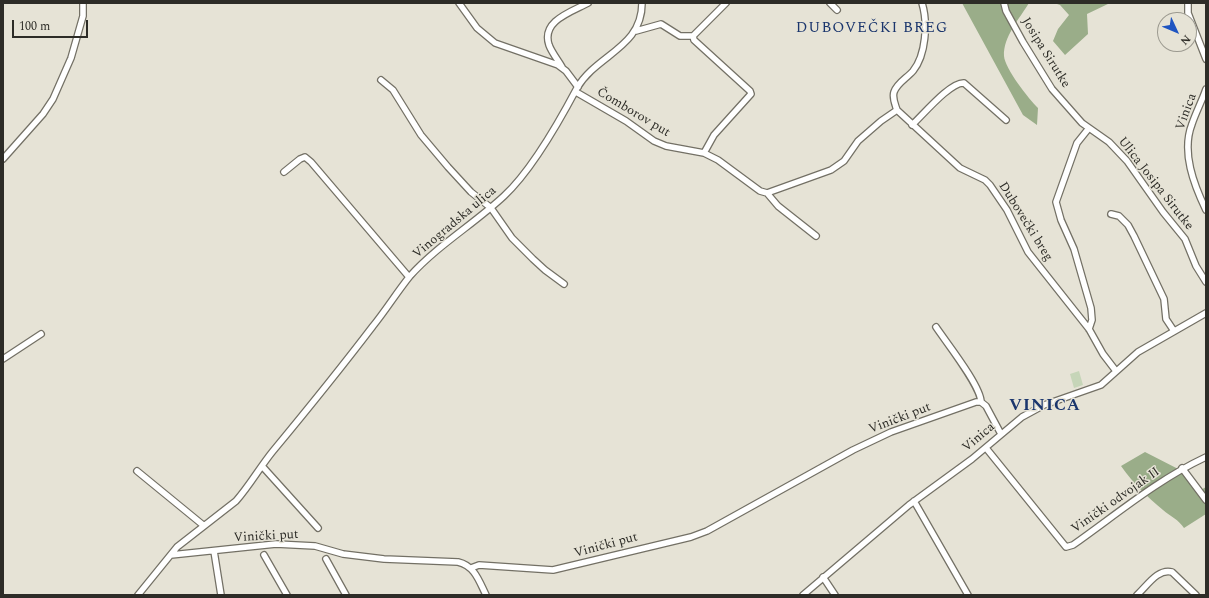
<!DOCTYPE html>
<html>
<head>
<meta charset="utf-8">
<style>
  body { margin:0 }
  #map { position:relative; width:1209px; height:598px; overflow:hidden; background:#e6e3d6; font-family:Spectral,serif }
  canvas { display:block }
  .frame { position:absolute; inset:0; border:4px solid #2d2c27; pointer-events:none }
  .north { position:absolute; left:1157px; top:12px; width:40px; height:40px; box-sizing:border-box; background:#e6e3d6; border:1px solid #9c9a90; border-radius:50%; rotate:134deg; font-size:11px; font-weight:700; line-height:16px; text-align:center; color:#2d2c27 }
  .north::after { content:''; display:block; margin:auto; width:14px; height:18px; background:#1e54c1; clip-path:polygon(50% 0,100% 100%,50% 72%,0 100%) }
  .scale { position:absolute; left:12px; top:20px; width:76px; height:18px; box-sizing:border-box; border:2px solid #2d2c27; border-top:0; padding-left:5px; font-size:12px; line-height:14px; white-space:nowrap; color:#2d2c27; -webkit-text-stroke:3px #e6e3d6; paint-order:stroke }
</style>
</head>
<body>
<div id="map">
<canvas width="1209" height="598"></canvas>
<div class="frame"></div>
<div class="north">N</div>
<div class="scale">100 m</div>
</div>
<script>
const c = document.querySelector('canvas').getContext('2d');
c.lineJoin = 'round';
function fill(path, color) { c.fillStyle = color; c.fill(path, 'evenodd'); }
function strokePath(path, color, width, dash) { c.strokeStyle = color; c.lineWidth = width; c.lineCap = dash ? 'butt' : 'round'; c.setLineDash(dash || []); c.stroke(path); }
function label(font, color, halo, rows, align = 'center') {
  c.font = font + ' Spectral,serif'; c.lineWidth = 3; c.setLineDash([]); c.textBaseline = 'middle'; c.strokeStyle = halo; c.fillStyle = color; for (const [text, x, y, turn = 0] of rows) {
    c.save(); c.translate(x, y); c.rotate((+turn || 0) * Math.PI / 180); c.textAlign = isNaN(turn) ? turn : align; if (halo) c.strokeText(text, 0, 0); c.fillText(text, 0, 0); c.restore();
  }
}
fill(new Path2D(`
  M1079 371 1083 385 1074 388 1070 374Z`), '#c6d5b8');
fill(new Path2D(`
  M962 3H1029C1020 18 1003 37 1004 56 1005 69 1029 99 1038 108L1037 125 1023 115Z
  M1054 3H1110L1087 14 1088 34 1065 55 1053 41 1058 29 1069 15 1060 5Z
  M1145 452 1186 473 1199 491 1206 487V514L1184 528C1179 520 1170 516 1163 510 1147 497 1133 483 1121 466Z`), '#9aad89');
const minor = new Path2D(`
  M459 3 477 28 495 43 558 65 566 71 578 87
  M830 3 837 10
  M922 3C928 23 926 55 913 71 907 78 897 83 894 92 892 98 895 104 897 110L960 168 985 180 990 185 1007 210 1028 252 1089 329 1103 354 1116 371
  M1004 3 1006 11 1023 42 1052 89 1082 123 1109 142 1127 161 1163 212 1185 239 1196 266 1206 282
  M1188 3V13L1206 59
  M636 31 661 24 680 36H693L726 3
  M693 36 694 40 750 91 751 94 714 135 704 153
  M562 67C558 60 552 53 549 45 541 21 571 12 588 3
  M381 80 393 90 421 135 448 167 471 192 491 208 512 238 533 259 545 270 564 284
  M1206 89C1202 101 1196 112 1192 124 1181 152 1194 185 1206 210
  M576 92 626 121 654 141 666 146 704 153 718 160 760 191 767 193 778 206 816 236
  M912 125C923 115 950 82 964 83L1006 120
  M3 159 43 114 53 99 71 58 83 16V3
  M284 172 300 159 305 157 311 162 409 277
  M767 193 831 170 844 161 858 141 881 121 897 110
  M1111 214 1119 216 1128 225 1134 236 1164 299 1166 319 1174 331
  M936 327C946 342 981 386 981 402
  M1089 329 1092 320 1091 308 1074 249 1061 220 1056 202 1077 143 1089 128
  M3 359 41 334
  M986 448 1066 547 1073 545C1117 514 1157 480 1206 457
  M262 466 318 528
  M1182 468 1206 500
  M137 471 203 525
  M914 501 968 595
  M214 551 221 595
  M171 555 276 544 315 546 343 554 384 559 458 562C475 566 479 581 486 595
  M264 555 287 595
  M326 559 346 595
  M471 568 479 565 553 570 691 537 707 531 853 450 891 432 976 402H981L986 406 1001 434
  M823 577 835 595
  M138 595 177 547 236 501C250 485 260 467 273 451 307 410 341 368 373 326 386 310 397 292 410 276 438 245 474 224 504 196 532 170 559 122 577 88 597 54 642 48 642 3
  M803 595 909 505 972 459 1022 417 1044 405 1101 385 1138 352 1206 313
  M1137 595C1147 586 1158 568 1172 572L1196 595`);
strokePath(minor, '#737065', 8);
strokePath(minor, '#fff', 5.5);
label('13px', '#2d2c27', '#e6e3d6', [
  ["Josipa Sirutke",1045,53,58],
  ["Vinica",1187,112,-70],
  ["Čomborov put",633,113,31],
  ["Ulica Josipa Sirutke",1155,184,52],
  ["Dubovečki breg",1025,222,58],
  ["Vinogradska ulica",455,223,-40],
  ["Vinički put",900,419,-21],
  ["Vinica",979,438,-40],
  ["Vinički odvojak II",1116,501,-35],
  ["Vinički put",266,537,-3],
  ["Vinički put",606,546,-15]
]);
c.letterSpacing = '1px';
label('15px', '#1b366d', '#e6e3d6', [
  ["DUBOVEČKI BREG",872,29]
]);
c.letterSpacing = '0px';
c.letterSpacing = '1px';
label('bold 17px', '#1b366d', '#e6e3d6', [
  ["VINICA",1045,407]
]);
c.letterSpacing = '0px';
</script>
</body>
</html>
